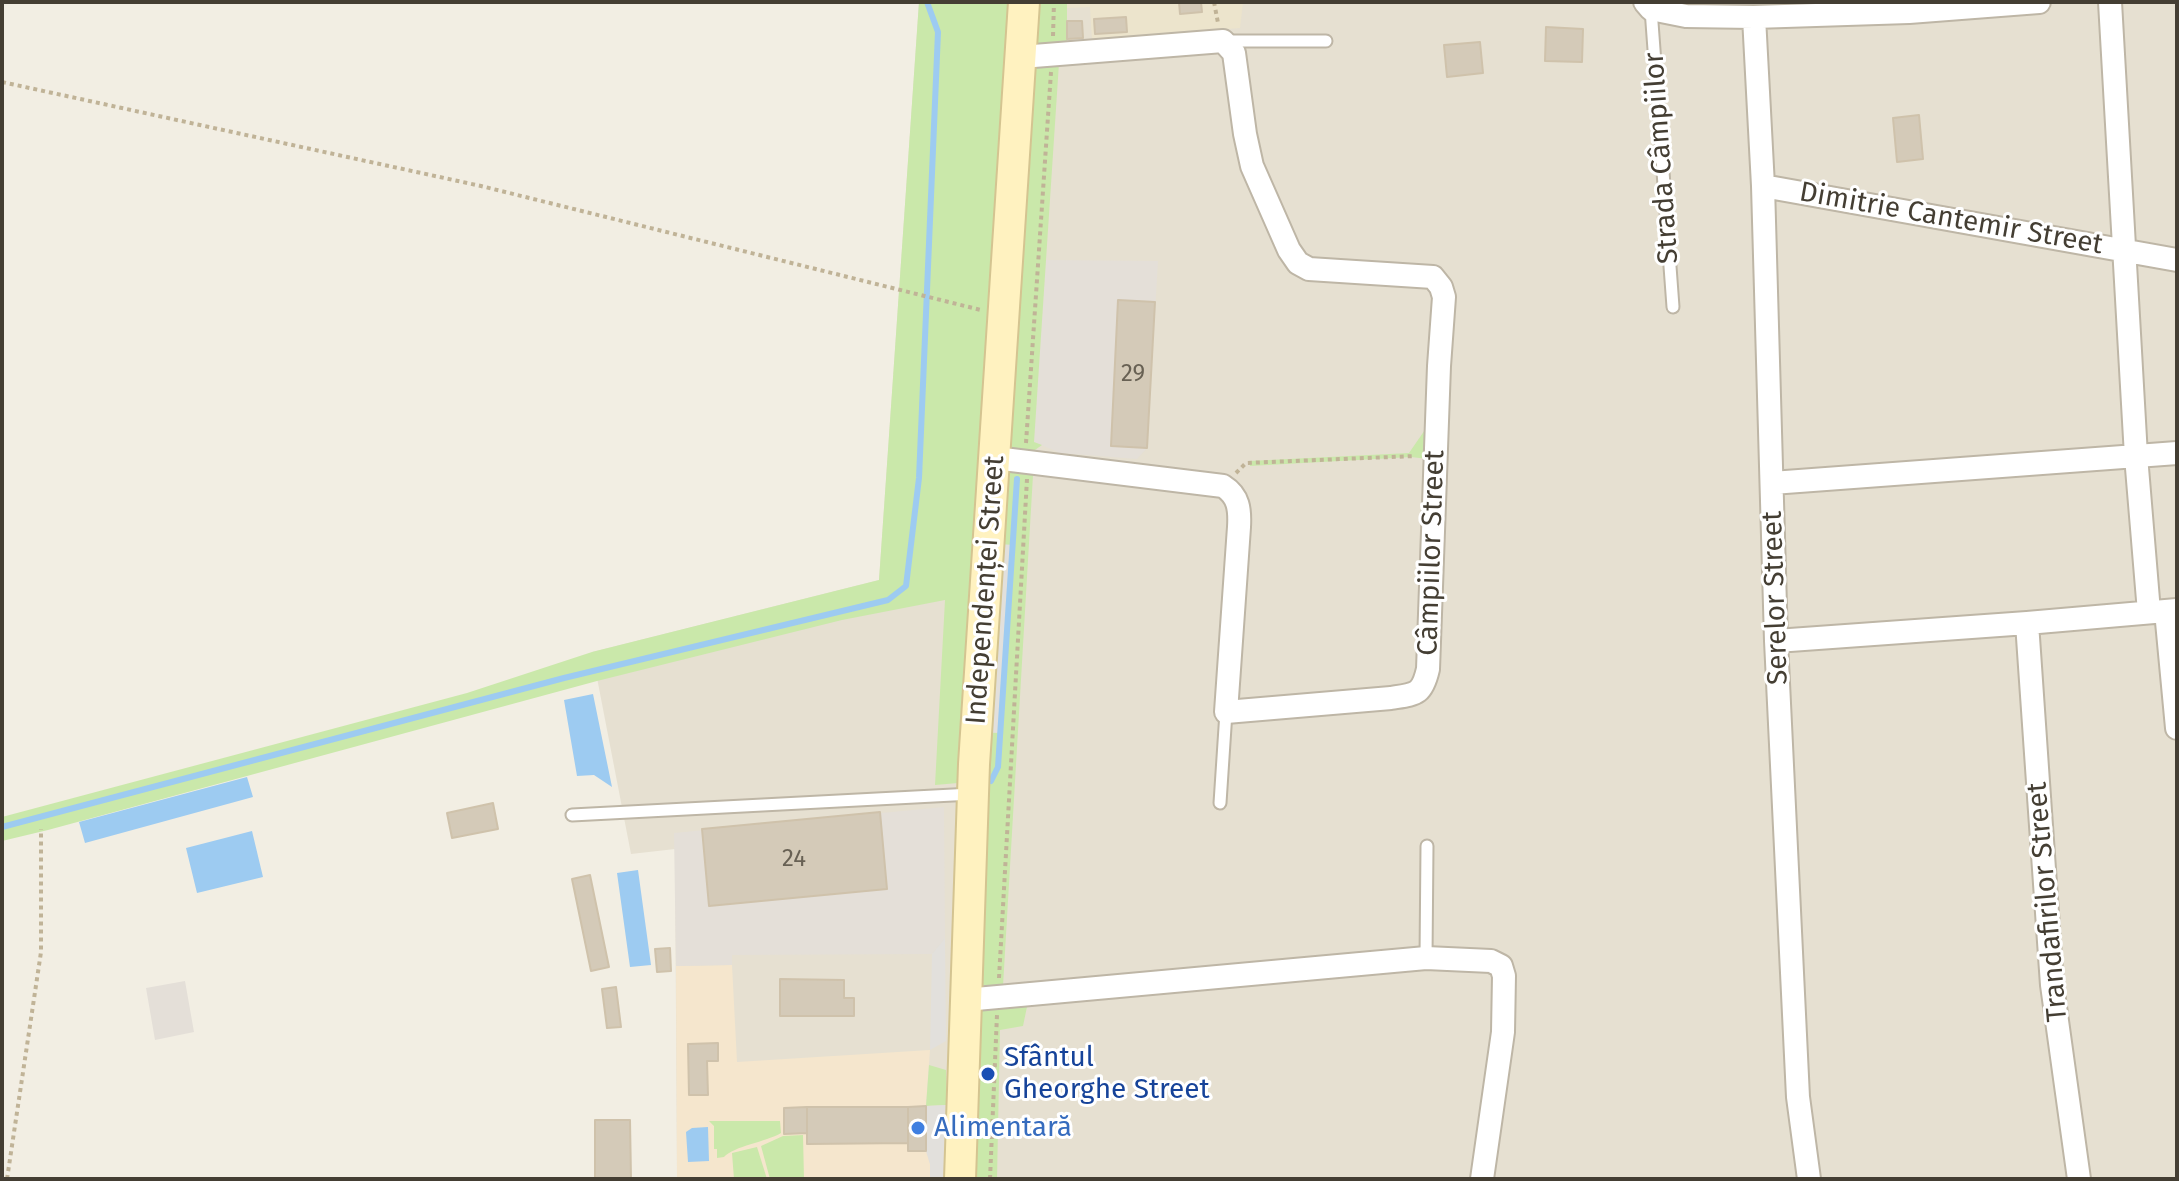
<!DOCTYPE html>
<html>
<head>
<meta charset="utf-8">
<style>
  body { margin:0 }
  #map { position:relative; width:2179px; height:1181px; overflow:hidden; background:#f2eee3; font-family:"Fira Sans",sans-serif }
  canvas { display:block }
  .frame { position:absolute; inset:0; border:4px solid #443e33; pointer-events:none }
</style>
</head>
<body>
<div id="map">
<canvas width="2179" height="1181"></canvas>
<div class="frame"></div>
</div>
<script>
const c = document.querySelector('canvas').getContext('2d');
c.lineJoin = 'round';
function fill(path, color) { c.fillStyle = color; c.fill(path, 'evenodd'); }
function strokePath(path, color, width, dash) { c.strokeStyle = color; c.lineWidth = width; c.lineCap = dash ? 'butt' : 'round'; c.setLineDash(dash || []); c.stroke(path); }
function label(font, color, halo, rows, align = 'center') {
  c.font = font + ' "Fira Sans",sans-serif'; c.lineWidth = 6; c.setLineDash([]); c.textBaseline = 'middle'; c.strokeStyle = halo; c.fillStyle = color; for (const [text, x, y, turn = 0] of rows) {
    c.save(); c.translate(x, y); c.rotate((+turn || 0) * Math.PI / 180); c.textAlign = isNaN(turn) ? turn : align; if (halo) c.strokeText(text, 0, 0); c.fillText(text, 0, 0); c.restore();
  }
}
fill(new Path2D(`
  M919 2H2177V1179H677L675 849 631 854 592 652 879 580Z`), '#e6e0d1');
fill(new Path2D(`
  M732 965 737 1062 930 1050 926 1106V1150L930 1164V1179H677L676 966Z`), '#f5e6cd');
fill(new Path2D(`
  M1046 260 1158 261 1147 448 1137 459 1060 453 1034 442Z
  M944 807 945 938 932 954 732 955V965L676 966 674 833Z
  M185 981 194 1032 155 1040 146 988Z`), '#e4dfd8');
fill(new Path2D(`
  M1067 2H1243L1240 28 1092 40 1090 7 1067 8Z`), '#ece4cc');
fill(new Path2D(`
  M919 2H1015L958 783 935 785 945 600 842 620 597 681 48 830 2 841V817L467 693 592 652 879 580Z
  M1034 2H1067V43L1033 47Z
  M1059 63 1034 442 1042 445 1032 452 1004 449 1032 67Z
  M1429 424 1428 459 1411 457 1250 466 1249 461 1409 453Z
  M1003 471 1033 475 1003 986 975 985 983 732 1001 733 1015 546 997 544Z
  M1028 1002 1023 1026 1000 1030 997 1179H971L976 1007Z
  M929 1065 946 1070 947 1105 926 1106Z
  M709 1121H780L781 1133C766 1142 734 1146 724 1157L717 1158V1149H714V1126Z
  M803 1135 804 1179H770L761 1146 783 1136Z
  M757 1147 767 1179H734L732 1153Z`), '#cae8aa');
fill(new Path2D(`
  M997 544 1015 545 1001 733 983 732Z
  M945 938 946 1041 930 1050 932 954Z
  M947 1105V1179H930V1164L926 1151V1106Z`), '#e2e0dc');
fill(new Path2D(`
  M593 694 612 787 594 775 577 776 564 700Z
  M247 777 253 797 85 843 79 822Z
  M252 831 263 877 197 893 186 848Z
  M638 870 651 965 630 967 617 873Z
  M708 1127 709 1161 688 1162 686 1132 692 1128Z`), '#9dcbf1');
strokePath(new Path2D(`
  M991 781 998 767 1017 479
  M2 827 564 678 888 600 906 586 919 478 938 32 927 2`), '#9dcbf1', 6);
const building = new Path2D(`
  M1179 2H1201L1202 12 1180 14Z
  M1126 17 1127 32 1095 34 1094 19Z
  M1067 21H1082L1083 38 1067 39Z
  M1546 27 1583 29 1582 62 1545 61Z
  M1480 42 1483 73 1447 77 1444 45Z
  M1919 115 1923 159 1897 162 1893 118Z
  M1118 300 1155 302 1147 448 1111 446Z
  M493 803 498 829 452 838 447 813Z
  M880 812 887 889 709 906 702 829Z
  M590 875 609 967 591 971 572 879Z
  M670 948 671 971 657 972 655 949Z
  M780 979 844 980V998H854V1016H780Z
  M616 987 621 1027 607 1028 602 989Z
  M718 1043V1061H707L708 1095H689L688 1044Z
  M926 1106V1151H908V1107Z
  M807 1107H908V1143L807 1144Z
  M807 1107V1133L784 1134V1108Z
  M595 1120H630L631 1179H595Z`);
fill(building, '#d4cab8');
strokePath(building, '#cfc2ab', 2);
const service = new Path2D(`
  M1651 9 1673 307
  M1223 41H1326
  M1220 803 1226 712
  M572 815 972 794
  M1426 958 1427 846`);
const minor = new Path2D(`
  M1645 2 1651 9 1686 16 1754 17 1909 12 2039 2
  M2110 2 2136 456 2149 612
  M1754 17 1763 186 1776 641 1798 1097 1809 1179
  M1763 186 2177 260
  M995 458 1223 486C1239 496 1240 510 1239 527L1226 712 1391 698C1416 694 1422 695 1428 669L1439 366 1444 297 1441 287 1433 277 1309 269 1298 263 1289 250 1252 166 1245 134 1234 53 1223 41 1021 57
  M1772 483 2177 453
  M2166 611 2177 728
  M2027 623 2052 985 2079 1179
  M1776 641 2027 623 2177 610
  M965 1000 1426 958 1491 961 1501 966 1504 976 1503 1032 1482 1179`);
const secondary = new Path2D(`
  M960 1179 974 764 1024 2`);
strokePath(service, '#beb6a6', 15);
strokePath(minor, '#beb6a6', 26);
strokePath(secondary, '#d4c491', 34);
strokePath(new Path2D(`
  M1214 2 1218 23
  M1053 36 1054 2
  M2 82 481 186 981 310
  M1026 443 1051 72
  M1236 473 1246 463 1415 456
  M999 978 1027 479
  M7 1179 41 952V829
  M990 1179 997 1015`), '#c0b397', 4, [4, 4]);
strokePath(service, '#fff', 11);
strokePath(minor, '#fff', 22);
strokePath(secondary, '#fff2c0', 30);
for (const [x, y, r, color] of [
  [988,1074,8,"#1a4fb4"],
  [918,1128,8,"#3f7fe0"]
]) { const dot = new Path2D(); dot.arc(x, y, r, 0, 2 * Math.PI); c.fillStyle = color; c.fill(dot); strokePath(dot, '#fff', 3); }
label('24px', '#686154', null, [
  ["29",1133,374],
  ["24",794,859]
]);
label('28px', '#443e33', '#fff', [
  ["Strada Câmpiilor",1662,158,-94],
  ["Dimitrie Cantemir Street",1951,219,10],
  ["Câmpiilor Street",1432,553,-88],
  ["Independenței Street",986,590,-86],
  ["Serelor Street",1776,598,-92],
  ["Trandafirilor Street",2048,902,-95]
]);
label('28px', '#164399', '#fff', [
  ["Sfântul",1004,1058],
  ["Gheorghe Street",1004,1090]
], 'left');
label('28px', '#366cbe', '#fff', [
  ["Alimentară",934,1128]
], 'left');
</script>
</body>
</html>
